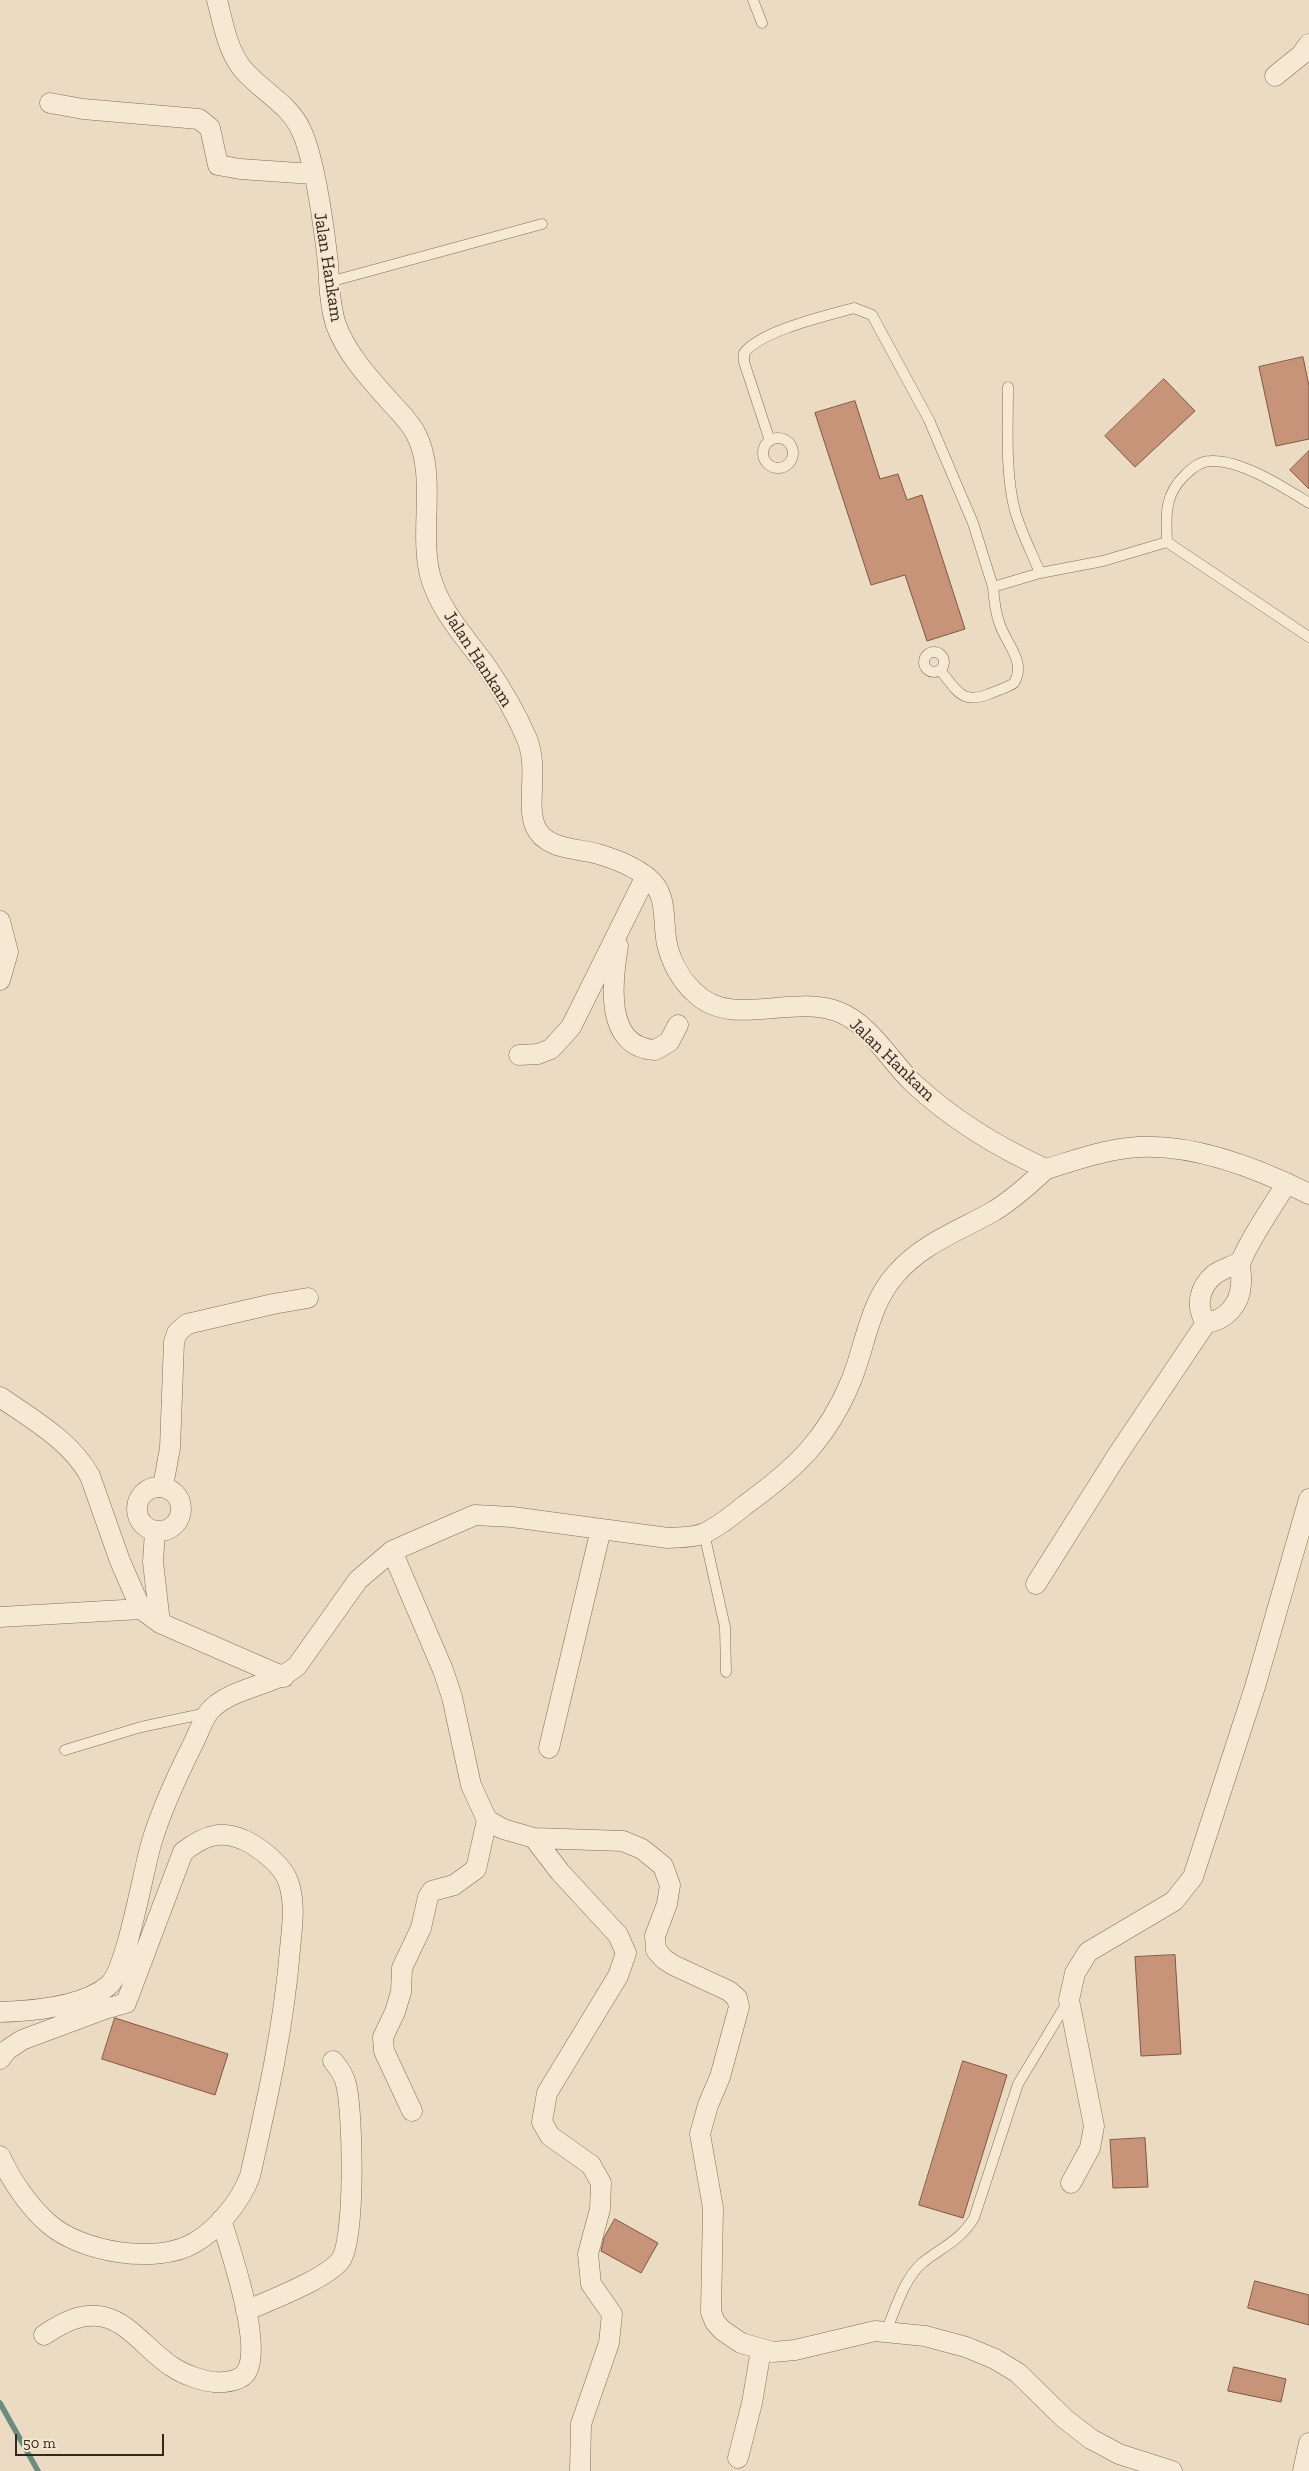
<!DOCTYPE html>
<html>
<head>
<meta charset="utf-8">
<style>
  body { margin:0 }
  #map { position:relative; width:1309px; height:2471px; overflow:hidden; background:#ebdbc2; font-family:"Zilla Slab",serif }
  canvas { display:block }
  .scale { position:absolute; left:15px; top:2434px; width:149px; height:22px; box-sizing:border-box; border:2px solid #34271e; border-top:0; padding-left:6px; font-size:15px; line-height:18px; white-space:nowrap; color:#34271e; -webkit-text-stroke:4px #f3e6d1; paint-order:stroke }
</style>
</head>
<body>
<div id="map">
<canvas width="1309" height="2471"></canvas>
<div class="scale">50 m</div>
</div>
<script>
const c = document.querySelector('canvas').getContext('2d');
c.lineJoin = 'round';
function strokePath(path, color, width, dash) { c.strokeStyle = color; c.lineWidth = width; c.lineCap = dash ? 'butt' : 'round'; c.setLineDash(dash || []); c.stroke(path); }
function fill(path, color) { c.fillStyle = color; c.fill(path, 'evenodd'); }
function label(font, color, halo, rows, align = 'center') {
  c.font = font + ' "Zilla Slab",serif'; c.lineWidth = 4.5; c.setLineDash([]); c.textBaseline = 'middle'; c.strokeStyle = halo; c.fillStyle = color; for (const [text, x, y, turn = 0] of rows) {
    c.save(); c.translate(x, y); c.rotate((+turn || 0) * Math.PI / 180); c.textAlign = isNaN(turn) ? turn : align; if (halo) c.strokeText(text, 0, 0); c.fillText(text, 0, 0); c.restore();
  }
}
strokePath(new Path2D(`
  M0 2403 38 2471`), '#6c8b81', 5.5);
const building = new Path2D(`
  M1303 357 1309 386V439L1276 446 1259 367Z
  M1164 379 1195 411 1135 467 1105 436Z
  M855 401 880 479 898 474 907 500 922 495 965 629 927 641 905 575 871 585 815 413Z
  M1309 451V489L1290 470Z
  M1175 1955 1181 2054 1141 2056 1135 1957Z
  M115 2018 228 2054 215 2095 102 2059Z
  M963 2061 1007 2075 963 2218 919 2205Z
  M1145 2138 1148 2187 1113 2188 1110 2140Z
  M615 2219 658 2243 641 2273 601 2251 604 2238Z
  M1255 2281 1309 2295V2325L1248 2308Z
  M1234 2367 1286 2379 1281 2402 1228 2391Z`);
fill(building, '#c7947a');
strokePath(building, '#815642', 1);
const service = new Path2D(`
  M753 0 762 23
  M329 282 542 224
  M1008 387C1008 428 1005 472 1015 511 1021 532 1032 553 1040 573
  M763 453a15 15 0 1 1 30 0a15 15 0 1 1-30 0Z
  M770 441 744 362V353C762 330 826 316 854 308L872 315 929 420 973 523 993 587 1040 573 1103 561 1167 542 1309 637
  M1167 542C1166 515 1164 495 1185 475 1192 468 1200 461 1211 461 1242 460 1283 487 1309 503
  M924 662a10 10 0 1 1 20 0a10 10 0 1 1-20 0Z
  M940 670C957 690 961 705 989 694 998 690 1007 688 1014 683 1027 661 1005 643 999 622 995 611 994 599 993 587
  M704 1533 725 1627 726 1672
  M65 1750 141 1727 207 1713
  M886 2332C895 2310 904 2279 922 2263 942 2247 960 2241 974 2218L1018 2084 1068 2001`);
const minor = new Path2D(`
  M217 0C223 23 227 48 241 67 259 90 289 103 301 130 315 160 324 228 328 263 329 283 330 306 336 325 346 352 367 376 386 397 396 409 409 420 416 434 437 474 419 531 430 575 439 609 464 636 484 663 500 686 516 713 527 739 539 769 526 802 535 826 545 850 577 848 598 854 615 859 634 866 648 878 669 895 662 921 667 944 671 962 681 980 694 992 731 1030 792 993 839 1012 870 1024 890 1061 913 1083 953 1120 997 1147 1046 1169 1073 1161 1100 1151 1128 1148 1187 1141 1257 1168 1309 1194
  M1275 76 1301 55 1309 44
  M50 103 83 109 199 119 210 128 218 165 240 169 313 174
  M0 921 8 952 0 980
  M618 946C612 982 604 1047 655 1050L669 1042 678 1025
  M519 1055 538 1054 551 1049 571 1027 646 876
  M1206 1323C1195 1306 1199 1287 1215 1274 1222 1269 1233 1266 1240 1262
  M0 1397C32 1419 71 1441 90 1476L120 1561 141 1609 160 1623 284 1677
  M163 1486 170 1448 174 1342 177 1333 187 1324 273 1304 308 1298
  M137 1509a22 22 0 1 1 44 0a22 22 0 1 1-44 0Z
  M155 1531 153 1562 160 1623
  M392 1551 443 1670 452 1697 471 1785 487 1820 503 1829 534 1838 623 1841 642 1849 663 1866 670 1885 667 1904 655 1936 656 1950 664 1959 673 1965 729 1991 737 1998 739 2007 720 2077 708 2105 700 2134 713 2208 711 2312 715 2322 722 2330 741 2343 773 2352 795 2350 875 2331 925 2336 966 2347 995 2359 1018 2373 1065 2419 1091 2439 1119 2454 1172 2471
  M1036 1584 1118 1454 1206 1323C1226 1320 1240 1305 1241 1284 1242 1276 1239 1267 1241 1261 1252 1235 1272 1207 1287 1183
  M0 1617 141 1609
  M549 1748 601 1529
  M534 1838 560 1872 618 1935 626 1953 618 1976 547 2093 542 2122 550 2136 591 2165 601 2183 600 2209 588 2254 591 2284 612 2314 609 2343 581 2424 580 2471
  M0 2012C32 2011 84 2007 109 1985 127 1969 143 1870 152 1841 162 1808 177 1776 193 1744 198 1734 202 1722 208 1713 227 1688 272 1687 297 1666L358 1580 392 1551 475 1515 512 1517 668 1538C680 1537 693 1538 705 1533 719 1526 733 1515 745 1505 795 1469 827 1439 851 1381 866 1344 869 1304 896 1274 923 1243 959 1231 994 1211 1012 1200 1031 1183 1046 1169
  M0 2059 7 2050 22 2040 105 2009 126 2003 183 1852C206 1834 224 1828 252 1844 266 1853 282 1865 288 1881 296 1903 292 1927 290 1949 284 2026 267 2101 250 2176 241 2201 217 2230 194 2243 156 2265 81 2252 49 2224 29 2207 11 2180 0 2156
  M412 2111 384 2051 383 2037 395 2012 401 1992 402 1968 421 1928 428 1897 432 1891 454 1885 476 1869 487 1820
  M1071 2183 1090 2148 1094 2126 1069 2000 1075 1973 1088 1952 1174 1901 1193 1877 1255 1687 1309 1499
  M246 2311C270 2300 324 2280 340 2261 356 2242 353 2110 346 2084 344 2075 339 2068 333 2061
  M44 2335C62 2323 81 2312 104 2317 130 2323 149 2352 171 2366 184 2375 208 2384 224 2382 233 2381 243 2379 247 2371 262 2343 231 2251 221 2220
  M738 2458 752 2403 761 2350
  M1303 2471 1309 2443`);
strokePath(service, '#836d5a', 11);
strokePath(minor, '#836d5a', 21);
strokePath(service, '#f6e9d4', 10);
strokePath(minor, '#f6e9d4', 20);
label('18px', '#34271e', '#f3e6d1', [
  ["Jalan Hankam",328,267,81],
  ["Jalan Hankam",478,659,57],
  ["Jalan Hankam",892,1060,44]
]);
</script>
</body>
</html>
